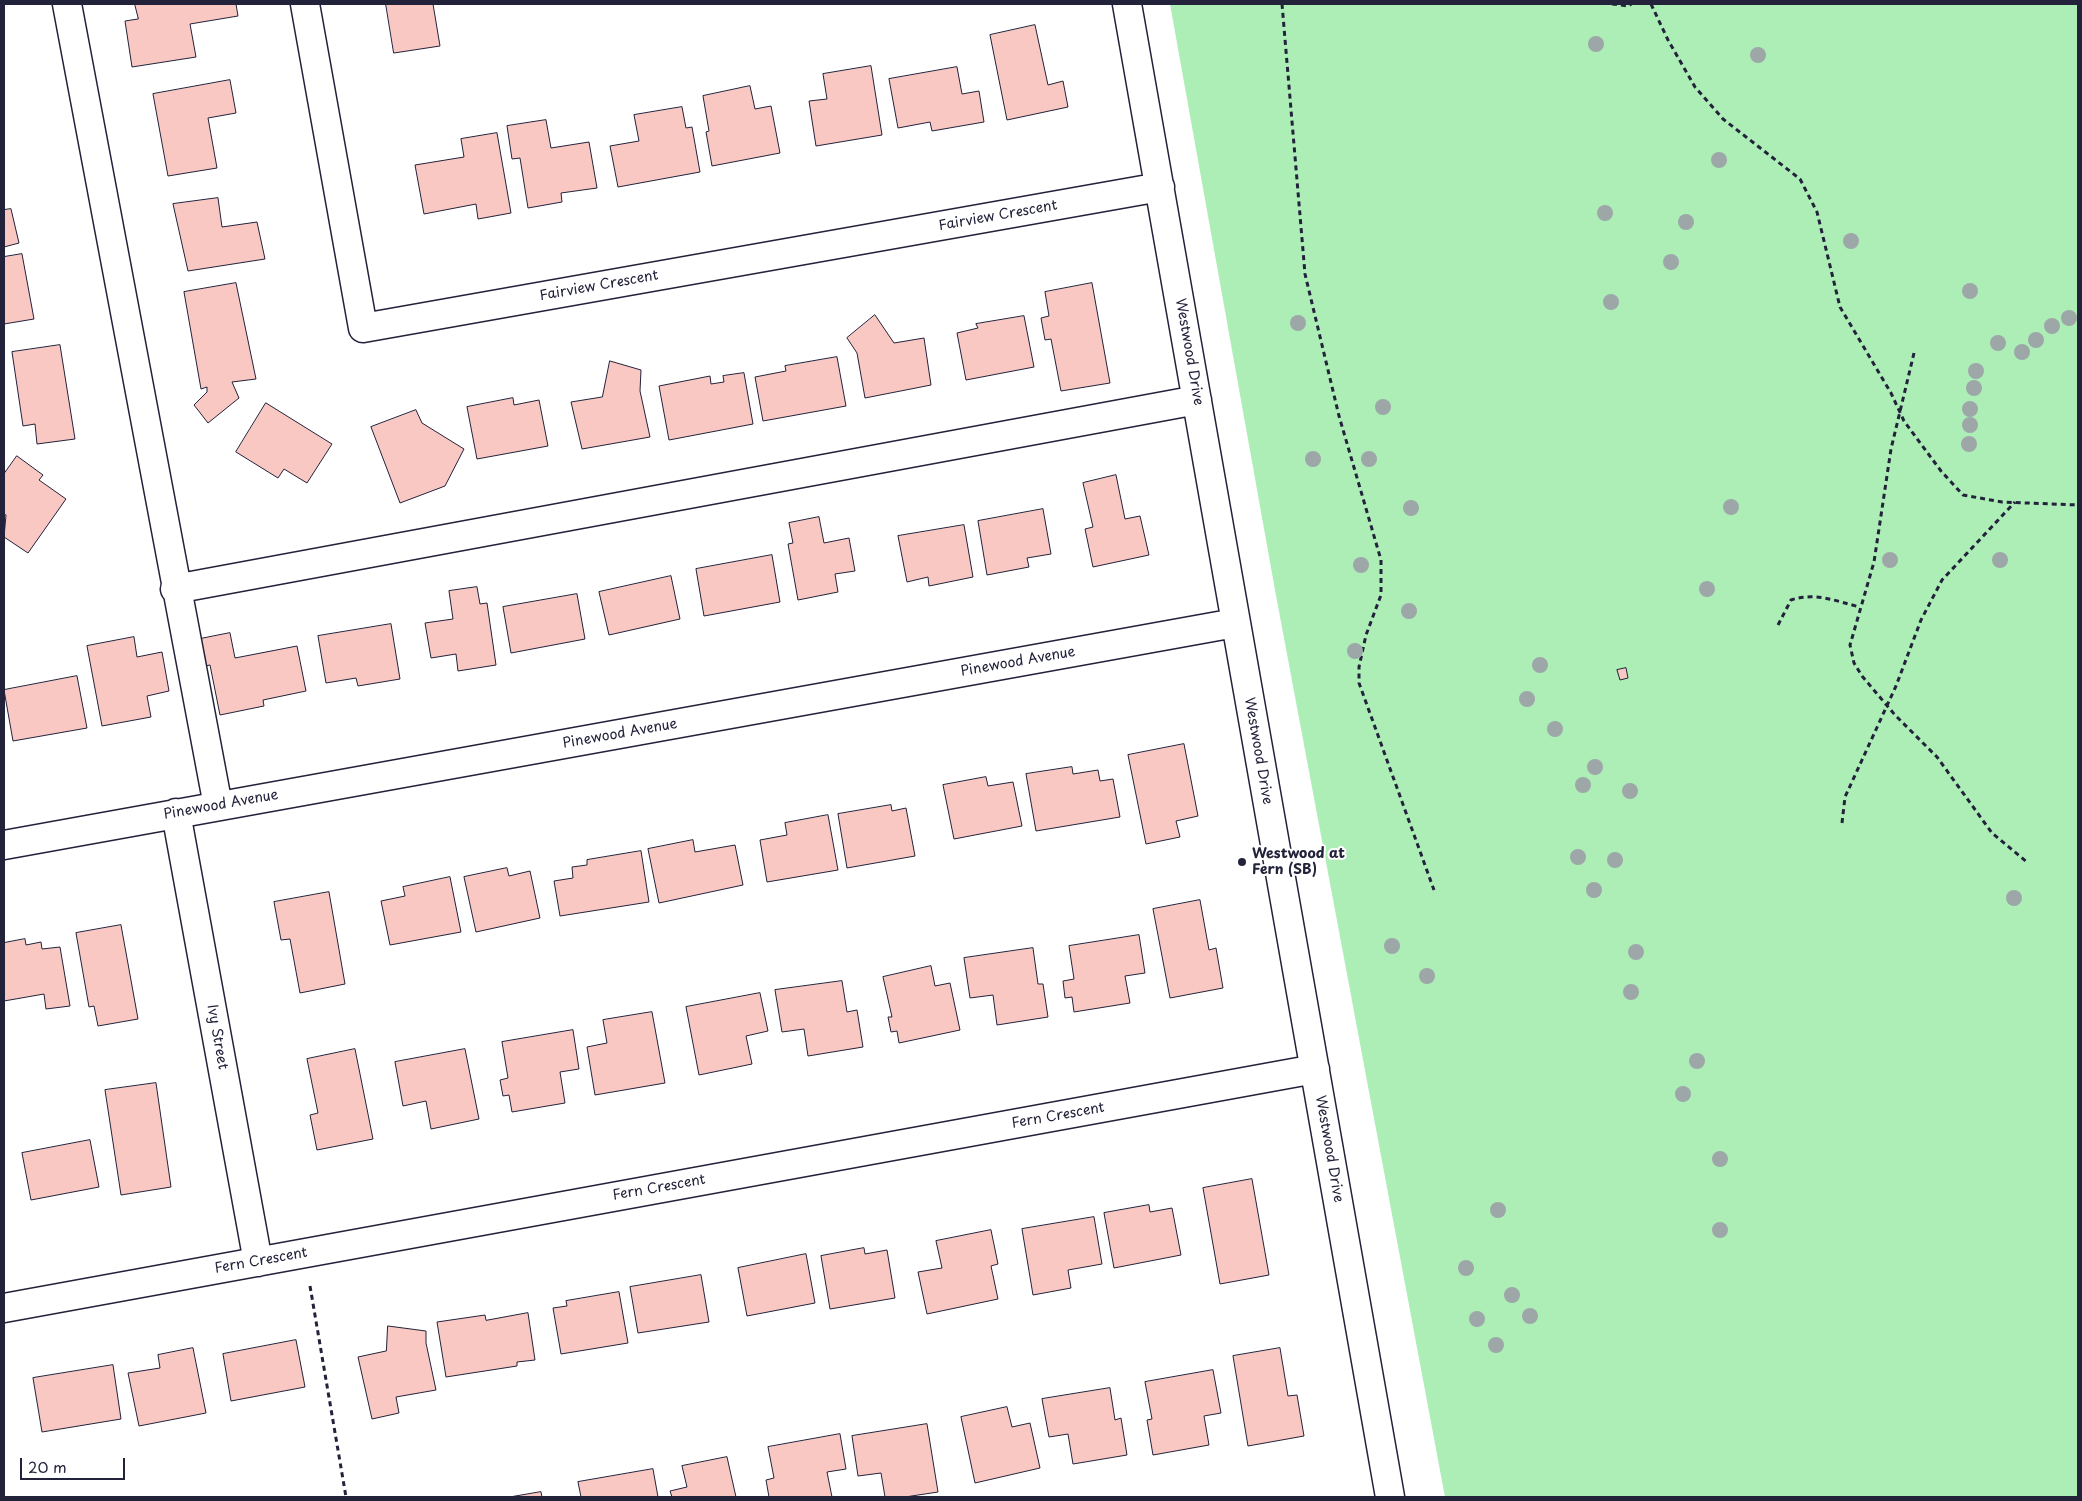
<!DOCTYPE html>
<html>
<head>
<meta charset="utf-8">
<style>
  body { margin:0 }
  #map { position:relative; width:2082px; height:1501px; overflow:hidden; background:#fff; font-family:"Playpen Sans",sans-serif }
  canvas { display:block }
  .frame { position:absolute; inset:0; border:5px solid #22223b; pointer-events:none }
  .scale { position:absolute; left:20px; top:1458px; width:105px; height:22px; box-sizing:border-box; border:2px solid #22223b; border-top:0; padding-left:6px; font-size:15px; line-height:18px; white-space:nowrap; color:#22223b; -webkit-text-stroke:4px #fff; paint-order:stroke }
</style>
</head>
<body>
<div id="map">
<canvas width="2082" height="1501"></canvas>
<div class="frame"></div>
<div class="scale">20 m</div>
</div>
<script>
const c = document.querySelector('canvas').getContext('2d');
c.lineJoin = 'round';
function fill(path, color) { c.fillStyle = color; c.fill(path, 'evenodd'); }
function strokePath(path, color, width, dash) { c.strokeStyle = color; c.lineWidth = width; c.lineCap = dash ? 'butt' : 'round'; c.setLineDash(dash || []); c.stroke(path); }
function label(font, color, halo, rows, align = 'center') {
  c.font = font + ' "Playpen Sans",sans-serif'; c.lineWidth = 4; c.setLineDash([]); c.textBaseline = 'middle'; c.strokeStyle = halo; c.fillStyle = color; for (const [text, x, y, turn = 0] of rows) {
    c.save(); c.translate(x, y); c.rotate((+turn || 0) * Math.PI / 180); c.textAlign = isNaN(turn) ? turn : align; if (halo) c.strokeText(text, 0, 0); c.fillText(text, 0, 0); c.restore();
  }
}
fill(new Path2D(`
  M1170 4H2078V1497H1445L1275 590Z`), '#adeeb7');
const building = new Path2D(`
  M135 4H236L238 16 190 24 196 57 132 67 125 21 138 19Z
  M386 4H433L440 46 394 53Z
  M1035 25 1048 85 1063 81 1068 107 1007 120 990 35Z
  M871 66 882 135 816 146 809 101 827 99 823 74Z
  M957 67 962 94 979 91 984 122 932 131 930 122 898 128 889 79Z
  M230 80 236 113 208 118 217 168 168 176 153 94Z
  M750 86 755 109 771 106 780 153 712 166 706 132 709 131 703 96Z
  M682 107 686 128 692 127 700 172 618 187 610 146 639 141 634 115Z
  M546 120 551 148 589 142 597 188 561 193 562 202 528 208 520 158 512 159 507 126Z
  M497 133 511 213 478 219 476 204 424 214 415 165 464 157 461 139Z
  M218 198 222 227 257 222 265 259 188 271 173 204Z
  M11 209 19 243 4 247V210Z
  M22 254 34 319 4 324V257Z
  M236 283 256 379 232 382 239 398 208 423 194 405 207 392V387L201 389 184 292Z
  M1092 283 1110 383 1061 391 1051 339 1045 340 1041 318 1049 316 1045 292Z
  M875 315 894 343 924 338 931 385 865 398 857 353 847 338Z
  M1024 316 1034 367 966 380 957 333 978 328 976 324Z
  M60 345 75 439 37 444 35 424 23 426 12 352Z
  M837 357 846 406 763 421 755 377 786 371 785 366Z
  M610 361 641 370 640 391 650 437 582 449 571 402 602 397Z
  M744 373 753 424 669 440 659 386 710 376 711 384 724 382 723 376Z
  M513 398 514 405 539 400 548 446 477 459 467 407Z
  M266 403 332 444 307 483 284 469 278 478 236 452Z
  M416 410 422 423 464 449 445 486 400 503 371 427Z
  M17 456 43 475 39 480 66 499 28 553 4 537 6 515 4 514V474Z
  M1116 475 1125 519 1140 516 1149 555 1093 567 1085 529 1093 527 1083 483Z
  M1043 509 1051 554 1027 558 1029 567 987 575 978 521Z
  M819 517 824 543 849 538 855 571 835 574 838 592 798 600 788 544 793 543 789 523Z
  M964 525 973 577 929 586 928 577 907 582 898 536Z
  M772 555 780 602 704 616 696 569Z
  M671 576 680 619 609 635 599 592Z
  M477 587 480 604 487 603 496 665 458 671 456 654 431 658 425 623 453 619 449 591Z
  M577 594 585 639 511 653 503 607Z
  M391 624 400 679 358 686 356 678 326 683 318 636Z
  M230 633 235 658 297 646 306 691 263 700 264 706 220 715 210 665 205 666 200 639Z
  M134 637 137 657 162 652 169 691 147 696 151 717 102 726 87 646Z
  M1626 668 1628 678 1620 680 1617 670Z
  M77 676 87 728 13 741 4 690Z
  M1184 744 1198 816 1176 821 1180 837 1146 844 1128 755Z
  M1072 767 1073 774 1098 770 1100 781 1113 779 1120 817 1036 831 1026 774Z
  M986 777 988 786 1013 782 1022 826 954 839 943 785Z
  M891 805 892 811 906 808 915 856 847 868 838 814Z
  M828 815 838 870 767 882 760 840 787 835 785 823Z
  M693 840 695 852 735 845 743 885 659 903 648 849Z
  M641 851 649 902 560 916 554 881 573 878 572 867 587 865V860Z
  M507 868 509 876 530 871 540 918 476 932 464 877Z
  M450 877 461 932 390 945 381 901 405 896 403 887Z
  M329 892 345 984 300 993 290 939 281 940 274 902Z
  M1200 900 1209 950 1216 948 1223 988 1170 998 1153 909Z
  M121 925 138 1019 98 1026 94 1006 89 1007 76 933Z
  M1139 935 1145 973 1125 976 1130 1003 1074 1012 1072 997 1065 998 1063 981 1074 979 1069 946Z
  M25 939 26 945 41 942 42 949 60 947 70 1006 46 1009 44 994 4 1001V943Z
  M1033 948 1038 984H1043L1048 1017 997 1025 993 995 970 998 964 958Z
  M931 966 935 986 950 983 960 1030 899 1043 897 1031 891 1032 888 1017H892L883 977Z
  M842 981 847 1012 857 1010 863 1047 808 1056 804 1029 782 1032 775 990Z
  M760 993 768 1031 746 1036 752 1064 699 1075 686 1007Z
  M652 1012 665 1083 595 1095 587 1047 607 1043 603 1020Z
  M573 1030 579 1069 560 1072 565 1103 512 1112 509 1095 503 1096 500 1080 508 1078 502 1042Z
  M355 1049 373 1139 317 1150 310 1115 318 1113 307 1059Z
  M465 1049 479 1119 431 1129 426 1101 403 1106 395 1062Z
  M156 1083 171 1187 121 1195 105 1090Z
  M90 1140 99 1187 31 1200 22 1153Z
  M1252 1179 1269 1275 1220 1284 1203 1188Z
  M1149 1205 1150 1212 1172 1208 1181 1255 1114 1268 1104 1213Z
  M1094 1217 1102 1264 1068 1270 1071 1288 1033 1295 1022 1229Z
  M991 1230 998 1264 991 1266 998 1299 927 1314 918 1272 942 1268 936 1241Z
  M864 1248 865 1254 887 1250 895 1298 830 1309 821 1256Z
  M806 1254 815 1303 747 1316 738 1268Z
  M701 1275 709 1322 638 1333 630 1287Z
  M619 1292 628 1343 561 1354 553 1308 567 1306 566 1301Z
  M528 1313 535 1360 517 1362V1366L446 1377 437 1322 485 1315 486 1320Z
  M388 1326 426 1331V1343L436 1390 396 1397 399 1413 372 1419 358 1357 386 1351Z
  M296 1340 305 1387 231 1401 223 1354Z
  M193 1348 206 1413 139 1426 128 1373 160 1368 158 1355Z
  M1280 1348 1288 1396 1297 1395 1304 1436 1248 1446 1233 1356Z
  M113 1365 121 1419 42 1432 33 1378Z
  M1213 1370 1221 1413 1204 1416 1209 1445 1153 1455 1147 1420 1152 1419 1145 1382Z
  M1110 1388 1115 1420 1121 1418 1127 1455 1073 1464 1068 1434 1049 1437 1042 1399Z
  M1007 1407 1012 1427 1030 1423 1040 1468 975 1483 961 1417Z
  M927 1424 938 1492 905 1497H885L881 1473 858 1476 852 1436Z
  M840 1434 846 1469 827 1472 832 1497H769L766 1480 774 1478 768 1447Z
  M727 1457 736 1497H672L670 1491 687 1487 682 1466Z
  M653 1469 658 1497H581L578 1482Z
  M541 1492 542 1497H510Z`);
fill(building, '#f9c8c3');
strokePath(building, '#22223b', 1);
const minor = new Path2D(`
  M67 4 218 806
  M305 4 363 328 1160 187
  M1127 4 1390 1497
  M175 589 1197 400
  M176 813 258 1262
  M4 845 1235 623
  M4 1308 1315 1069`);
strokePath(minor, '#22223b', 31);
strokePath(new Path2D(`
  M1282 4 1305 274 1339 416 1381 560V595L1366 635 1359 667V683L1434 890
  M1612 4 1629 6 1631 4
  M1651 4 1668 40 1695 87 1723 119 1800 179 1817 212 1840 307 1891 393 1904 421 1941 471 1963 495 2002 502 2078 505
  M1914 353 1891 449 1874 562 1850 645 1854 663 1862 676 1895 715 1937 757 1992 833 2028 863
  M1778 625 1791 600C1816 592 1835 601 1860 607
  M1842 823 1845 797 1896 686 1921 620 1942 580 2015 502
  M310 1286 346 1497`), '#22223b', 3, [5, 4]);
strokePath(minor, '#fff', 28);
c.fillStyle = '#9da7a8';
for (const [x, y] of [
  [1596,44],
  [1758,55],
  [1719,160],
  [1605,213],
  [1686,222],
  [1851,241],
  [1671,262],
  [1970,291],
  [1611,302],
  [2069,318],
  [1298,323],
  [2052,326],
  [2036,340],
  [1998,343],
  [2022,352],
  [1976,371],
  [1974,388],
  [1383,407],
  [1970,409],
  [1970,425],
  [1969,444],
  [1313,459],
  [1369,459],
  [1731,507],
  [1411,508],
  [1890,560],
  [2000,560],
  [1361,565],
  [1707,589],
  [1409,611],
  [1355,651],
  [1540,665],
  [1527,699],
  [1555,729],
  [1595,767],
  [1583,785],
  [1630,791],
  [1578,857],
  [1615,860],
  [1594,890],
  [2014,898],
  [1392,946],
  [1636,952],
  [1427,976],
  [1631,992],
  [1697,1061],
  [1683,1094],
  [1720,1159],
  [1498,1210],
  [1720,1230],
  [1466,1268],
  [1512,1295],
  [1530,1316],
  [1477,1319],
  [1496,1345]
]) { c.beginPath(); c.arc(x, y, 8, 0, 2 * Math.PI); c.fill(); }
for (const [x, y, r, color] of [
  [1242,862,5,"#22223b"]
]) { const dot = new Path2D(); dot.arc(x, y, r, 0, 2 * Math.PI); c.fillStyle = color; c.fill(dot); strokePath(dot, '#fff', 2); }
label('14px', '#22223b', '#fff', [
  ["Fairview Crescent",998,216,-10],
  ["Fairview Crescent",599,286,-10],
  ["Westwood Drive",1189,352,80],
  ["Pinewood Avenue",1018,662,-10],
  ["Pinewood Avenue",620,734,-10],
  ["Westwood Drive",1258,751,80],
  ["Pinewood Avenue",221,805,-10],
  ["Ivy Street",217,1037,80],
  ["Fern Crescent",1058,1116,-10],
  ["Westwood Drive",1329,1149,80],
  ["Fern Crescent",659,1188,-10],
  ["Fern Crescent",261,1261,-10]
]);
label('bold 14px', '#22223b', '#fff', [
  ["Westwood at",1252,854],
  ["Fern (SB)",1252,870]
], 'left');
</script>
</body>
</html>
